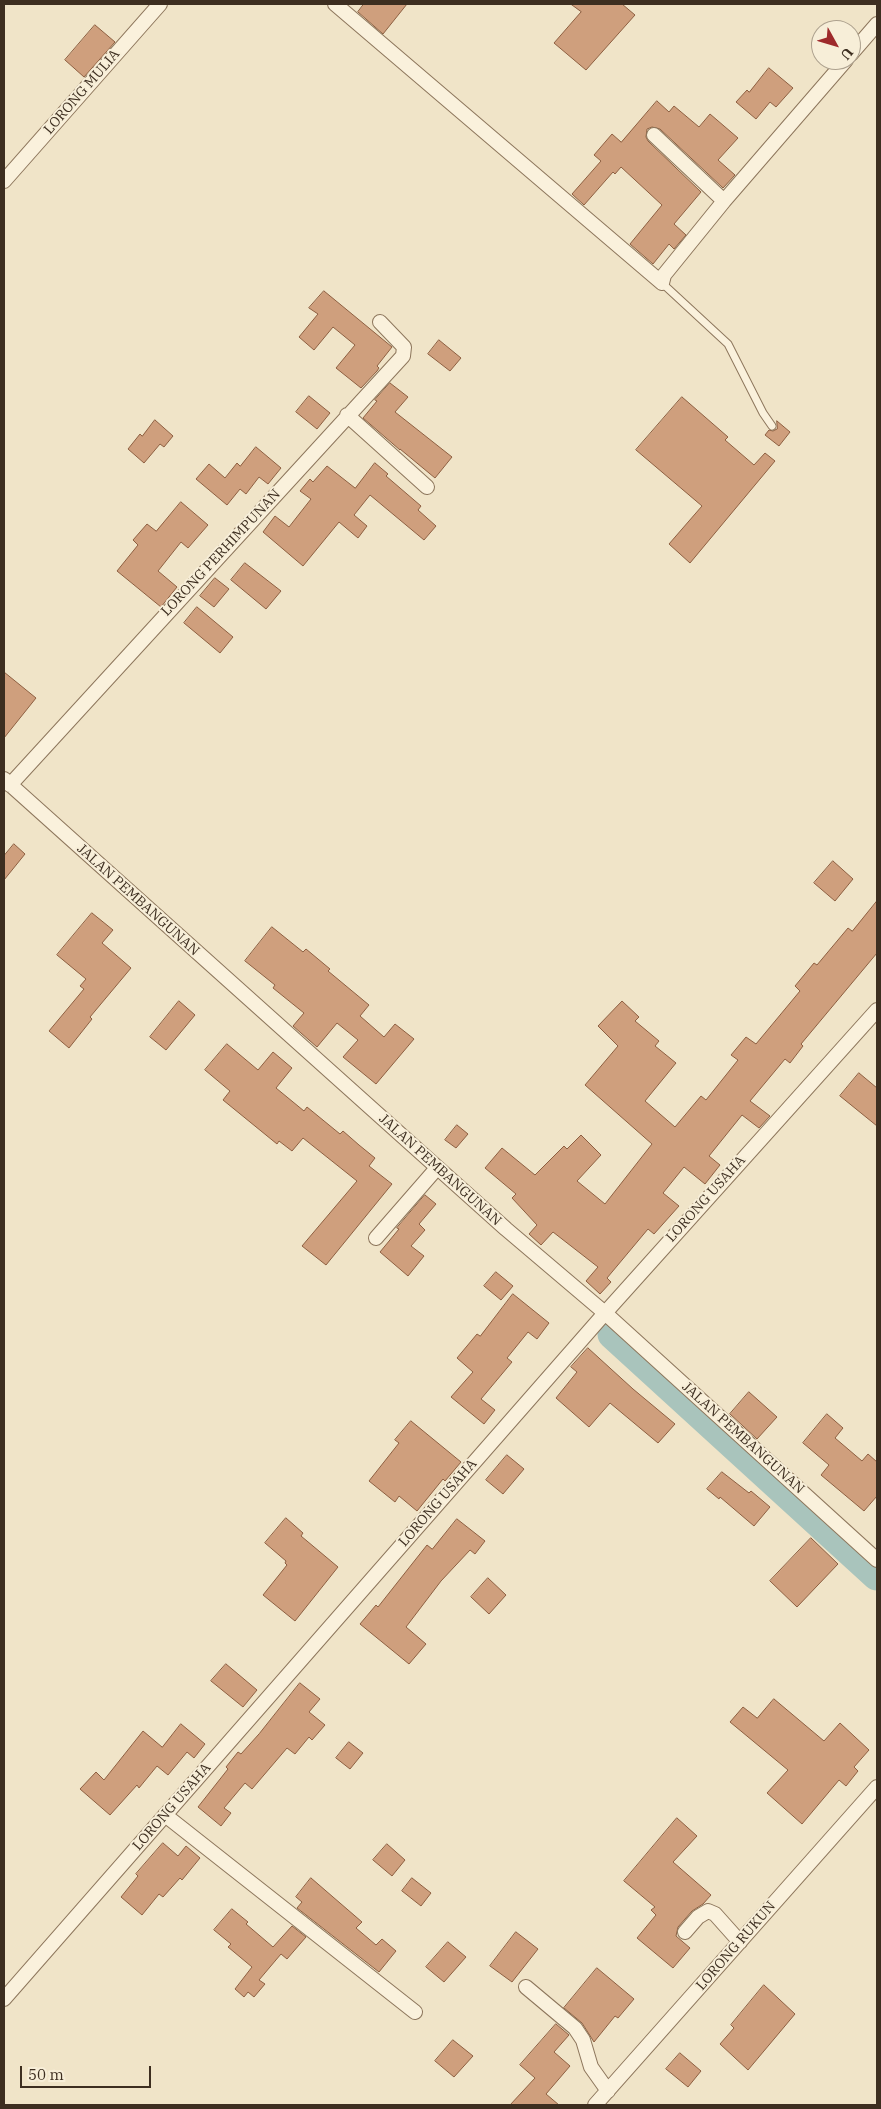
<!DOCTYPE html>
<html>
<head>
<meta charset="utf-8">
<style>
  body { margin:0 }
  #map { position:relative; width:881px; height:2109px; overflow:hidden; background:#f0e4c8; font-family:"IBM Plex Serif",serif }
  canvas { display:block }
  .frame { position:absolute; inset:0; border:5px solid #3d2e20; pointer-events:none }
  .north { position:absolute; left:811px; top:20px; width:50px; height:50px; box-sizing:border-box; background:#f7eed8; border:1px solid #ada18e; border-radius:50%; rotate:129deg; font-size:14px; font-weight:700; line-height:20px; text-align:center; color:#3d2e20 }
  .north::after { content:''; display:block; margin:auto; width:18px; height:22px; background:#9e2a2b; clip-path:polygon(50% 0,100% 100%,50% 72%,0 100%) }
  .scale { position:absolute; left:20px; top:2066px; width:131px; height:22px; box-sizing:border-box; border:2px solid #3d2e20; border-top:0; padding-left:6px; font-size:15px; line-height:18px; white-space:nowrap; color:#3d2e20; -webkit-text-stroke:4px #f7eed8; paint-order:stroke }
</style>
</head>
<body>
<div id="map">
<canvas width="881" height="2109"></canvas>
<div class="frame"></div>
<div class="north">U</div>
<div class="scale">50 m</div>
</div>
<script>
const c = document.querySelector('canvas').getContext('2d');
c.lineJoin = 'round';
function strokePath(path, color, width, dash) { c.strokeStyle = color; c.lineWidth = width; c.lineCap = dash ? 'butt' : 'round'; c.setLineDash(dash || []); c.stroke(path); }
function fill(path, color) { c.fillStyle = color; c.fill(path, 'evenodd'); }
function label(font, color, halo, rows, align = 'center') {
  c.font = font + ' "IBM Plex Serif",serif'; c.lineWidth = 4; c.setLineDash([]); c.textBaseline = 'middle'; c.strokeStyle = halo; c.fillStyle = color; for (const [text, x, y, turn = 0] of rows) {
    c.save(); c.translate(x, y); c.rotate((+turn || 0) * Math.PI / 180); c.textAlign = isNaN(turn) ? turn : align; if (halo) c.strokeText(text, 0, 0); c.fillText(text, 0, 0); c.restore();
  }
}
strokePath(new Path2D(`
  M613 1334 877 1575`), '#a9c4bc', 31);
const building = new Path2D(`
  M364 4H407L383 34 358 12Z
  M571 4H622L635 15 586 70 554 43 581 12Z
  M95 25 115 42 84 77 65 60Z
  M769 68 793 88 776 107 770 102 756 119 736 102 747 90 749 92Z
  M657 101 669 112 674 106 699 127 710 114 738 138 718 160 735 175 723 188 660 129 652 127 647 129 646 137 648 141 701 192 674 224 686 235 674 249 669 244 653 264 630 244 662 205 621 167 615 174 613 172 584 205 572 194 601 161 594 155 612 134 621 142Z
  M324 291 392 347 377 366 379 368 377 371 361 388 336 368 355 345 333 327 314 350 299 337 318 314 309 308Z
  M439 340 461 358 450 371 428 354Z
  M390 383 408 397 395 412 452 457 435 478 400 449V450L363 418 377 401 375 400Z
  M309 396 330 413 317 429 296 412Z
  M682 397 728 437 725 440 754 465 765 453 775 461 690 563 669 544 702 506 636 450Z
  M155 420 173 436 164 447 160 444 144 463 128 449 140 434 142 436Z
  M777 421 790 432 779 446 765 435 769 430 773 431 777 429Z
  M256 447 281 468 268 484 259 477 246 494 240 489 227 505 196 479 209 464 225 478 237 463 240 466Z
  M375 463 388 474 386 476 421 506 418 510 436 526 424 540 370 495 354 515 367 526 358 538 339 522 303 566 263 532 275 516 289 527 311 499 300 491 310 479 313 482 327 466 355 488Z
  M181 502 208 525 188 548 181 542 158 571 177 587 161 607 117 571 138 545 133 540 147 524 156 531Z
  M245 563 281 591 266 609 231 580Z
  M215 578 229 589 214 607 200 596Z
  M197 607 233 637 220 653 184 623Z
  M4 672 36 698 4 738Z
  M14 844 25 854 4 880V856Z
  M833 861 853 879 835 901 814 883Z
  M877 901V953L801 1044 803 1046 790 1063 785 1059 750 1101 770 1116 759 1128 742 1115 709 1156 720 1165 705 1184 684 1167 663 1193 679 1206 654 1234 648 1229 607 1278 611 1282 600 1294 586 1281 598 1267 553 1232 541 1245 529 1234 537 1225 512 1198 516 1194 485 1168 502 1148 535 1175 564 1146 567 1149 581 1135 601 1155 577 1181 605 1204 652 1144 585 1085 618 1046 598 1026 622 1001 639 1017 635 1021 659 1041 655 1046 676 1063 645 1101 675 1127 701 1096 706 1100 738 1060 731 1055 746 1037 756 1044 800 991 795 986 814 963 817 965 848 928 852 931Z
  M92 913 113 930 102 943 131 968 90 1017 92 1019 69 1048 49 1031 84 989 80 986 86 979 57 955Z
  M272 927 303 952 306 949 330 969 328 971 369 1005 360 1016 384 1037 395 1024 414 1039 376 1084 343 1057 358 1040 337 1023 317 1047 293 1026 304 1013 273 988 275 985 245 961Z
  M179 1001 195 1015 166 1050 150 1037Z
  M227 1044 258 1070 273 1052 292 1068 276 1088 304 1111 307 1107 340 1134 343 1131 359 1145 375 1158 369 1166 392 1184 326 1265 302 1246 357 1181 303 1138 292 1151 279 1141 277 1144 223 1100 230 1091 205 1070Z
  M859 1073 877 1088V1126L840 1096Z
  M457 1125 468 1134 456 1148 445 1140Z
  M425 1195 436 1204 419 1224 425 1230 411 1246 424 1256 408 1276 380 1252 399 1229 397 1228Z
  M496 1272 513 1286 501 1300 484 1286Z
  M513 1294 549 1323 537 1339 528 1332 507 1358 512 1362 481 1399 495 1410 484 1424 451 1397 473 1372 457 1358 477 1334 480 1336Z
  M588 1348 633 1389 675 1424 658 1443 610 1403 589 1427 556 1398 577 1372 571 1367Z
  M749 1392 777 1417 757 1439 730 1414Z
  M827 1414 843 1428 835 1438 862 1461 868 1454 877 1462V1496L864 1511 821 1475 829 1465 803 1443Z
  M411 1421 461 1462 445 1481 443 1479 417 1511 399 1496 395 1502 369 1481 399 1443 395 1440Z
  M507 1455 524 1469 503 1494 486 1480Z
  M722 1472 749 1493 751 1491 770 1507 754 1526 720 1497 719 1499 707 1489Z
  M286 1518 303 1533 301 1536 338 1567 295 1621 263 1595 287 1565 285 1563 286 1561 265 1543Z
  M457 1519 485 1541 475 1554 470 1550 441 1581 406 1627 426 1644 409 1664 360 1624 376 1605 378 1607 427 1545 432 1549Z
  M811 1538 838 1564 797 1607 770 1581Z
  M488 1578 506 1595 489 1614 471 1597Z
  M226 1664 257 1690 243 1707 211 1681Z
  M300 1683 320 1699 309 1712 325 1725 312 1740 309 1737 295 1754 287 1748 252 1789 245 1783 224 1808 231 1813 221 1826 198 1807 228 1769 226 1767 238 1752 241 1754 259 1734Z
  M774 1699 824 1741 840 1723 869 1750 854 1767 858 1771 846 1786 839 1780 802 1824 767 1793 788 1770 730 1722 743 1707 757 1718Z
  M181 1724 205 1744 194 1758 187 1752 168 1775 157 1766 139 1788 137 1785 110 1815 80 1789 96 1772 104 1780 143 1731 162 1747Z
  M349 1742 363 1753 350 1769 336 1758Z
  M677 1818 697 1836 673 1862 711 1895 703 1904 692 1911 678 1927 676 1936 690 1948 673 1968 637 1938 656 1915 651 1910 655 1907 624 1881Z
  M163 1843 178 1856 186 1846 200 1858 182 1880 180 1878 163 1897 159 1894 142 1915 121 1897 138 1876 136 1874Z
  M387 1844 405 1860 392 1876 373 1860Z
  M311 1878 362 1922 356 1928 376 1945 382 1939 396 1951 379 1972 297 1908 302 1902 296 1897Z
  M412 1878 431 1893 421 1906 402 1891Z
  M232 1909 248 1922 246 1924 273 1947 292 1926 306 1937 287 1959 281 1954 259 1980 265 1984 254 1997 248 1992 244 1997 235 1989 252 1967 228 1947 231 1944 214 1930Z
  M516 1932 538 1949 512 1982 490 1966Z
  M448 1942 466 1957 444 1982 426 1967Z
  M597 1968 634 1999 618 2018 615 2016 594 2042 582 2023 564 2008Z
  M764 1985 795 2014 748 2070 720 2044 734 2028 731 2025Z
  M556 2024 569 2035 554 2052 570 2066 546 2094 559 2105H510L535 2078 520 2065Z
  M453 2040 473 2056 454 2077 435 2061Z
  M680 2053 701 2071 688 2087 666 2069Z`);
fill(building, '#cf9f7d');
strokePath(building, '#8d5f41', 1);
const service = new Path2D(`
  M662 283 728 344 763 413 772 426`);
const minor = new Path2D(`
  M335 4 662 283
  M851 54 877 24
  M654 135 724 201
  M4 181 160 4
  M662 283 664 275 724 201 846 60
  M347 415 427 487
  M4 779 506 1229 605 1313 877 1560
  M10 785 403 356 404 347 380 322
  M376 1238 437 1168
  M165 1815 415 2012
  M685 1932 698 1917 708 1911 715 1914 740 1942
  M526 1987 575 2028 583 2040 591 2067 608 2091
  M4 1999 605 1313 877 1010
  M595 2105 877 1787`);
strokePath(service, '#8d765c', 9);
strokePath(minor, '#8d765c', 16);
strokePath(service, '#faf1dc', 7);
strokePath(minor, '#faf1dc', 14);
label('14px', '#3d2e20', '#f7eed8', [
  ["LORONG MULIA",82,92,-49],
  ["LORONG PERHIMPUNAN",221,553,-47],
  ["JALAN PEMBANGUNAN",138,900,42],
  ["JALAN PEMBANGUNAN",440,1170,42],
  ["LORONG USAHA",706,1199,-48],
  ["JALAN PEMBANGUNAN",743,1438,42],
  ["LORONG USAHA",438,1503,-49],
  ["LORONG USAHA",172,1807,-49],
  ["LORONG RUKUN",736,1946,-49]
]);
</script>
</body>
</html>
